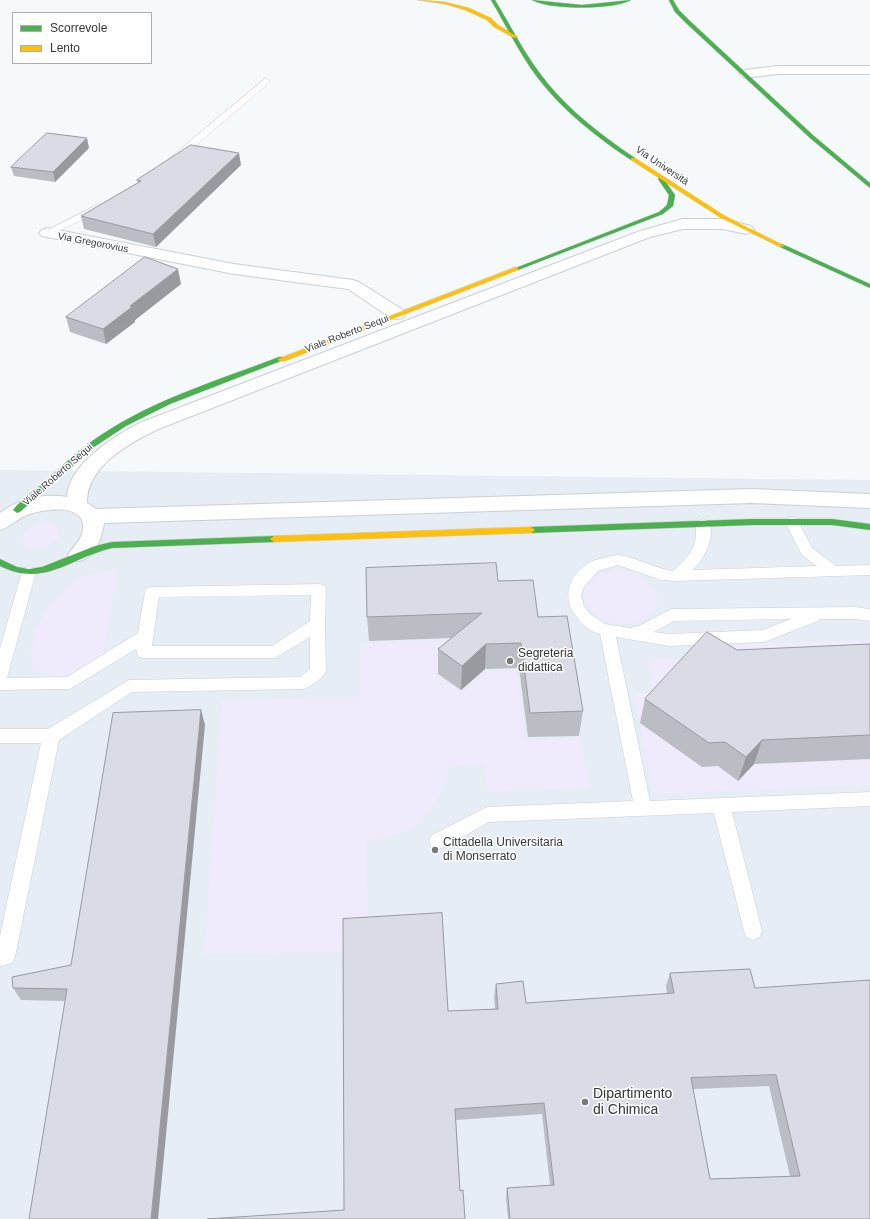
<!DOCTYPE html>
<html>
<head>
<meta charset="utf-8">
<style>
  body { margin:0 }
  #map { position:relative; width:870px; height:1219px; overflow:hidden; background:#f6f9fc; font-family:Arial,sans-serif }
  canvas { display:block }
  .legend { position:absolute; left:12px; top:12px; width:140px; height:52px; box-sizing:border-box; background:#fff; border:1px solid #adaeaf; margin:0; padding:5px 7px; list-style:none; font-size:12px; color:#323538 }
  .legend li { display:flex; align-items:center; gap:8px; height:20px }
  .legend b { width:20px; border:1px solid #adaeaf }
</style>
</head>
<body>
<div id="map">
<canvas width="870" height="1219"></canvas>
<ul class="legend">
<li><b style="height:5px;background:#4caf50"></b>Scorrevole</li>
<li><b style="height:5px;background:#ffc107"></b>Lento</li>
</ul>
</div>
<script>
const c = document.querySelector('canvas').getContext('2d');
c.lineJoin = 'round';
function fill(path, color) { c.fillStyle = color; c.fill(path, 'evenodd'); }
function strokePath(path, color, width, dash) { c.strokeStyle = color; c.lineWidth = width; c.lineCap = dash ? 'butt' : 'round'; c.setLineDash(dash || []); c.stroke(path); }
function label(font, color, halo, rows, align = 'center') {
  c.font = font + ' Arial,sans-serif'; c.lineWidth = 3; c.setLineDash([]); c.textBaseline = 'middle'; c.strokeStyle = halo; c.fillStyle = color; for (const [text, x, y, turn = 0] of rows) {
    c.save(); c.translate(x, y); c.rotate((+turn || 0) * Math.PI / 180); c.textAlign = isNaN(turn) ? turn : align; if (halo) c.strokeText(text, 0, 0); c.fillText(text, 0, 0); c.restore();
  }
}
fill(new Path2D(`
  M0 470 870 480V1219H0Z`), '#e6edf5');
fill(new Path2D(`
  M41 523C49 523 55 523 59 530L58 539C49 548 37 551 26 546L21 539 25 530Z
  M611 570C619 571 627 571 635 573 650 579 666 598 653 613 637 633 598 624 587 604 576 586 596 575 611 570Z
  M103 571H118L103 654 78 672 59 677 36 671 30 656 36 631 44 612 60 592 78 578Z
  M870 640V785L654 794 634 694 653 692 648 659 693 658 703 645Z
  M456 641 457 655 435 674 462 692 487 672 516 670 525 740 581 739 590 788 487 792 484 764 449 766C447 790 426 823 404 832 392 837 380 839 367 840L368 928 343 952 204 954 222 700 360 697V643Z`), '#efeafc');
const lane = new Path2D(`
  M266 78 270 81 269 83 177 161H171L169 159 171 157Z
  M99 204 104 207 103 209 51 235 47 236 42 233Z
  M792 517 797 519 812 548 836 566 870 565V575L676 581 661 580 618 565 598 571 584 587 581 595 584 606 590 614 605 624 630 628 639 626 671 609 855 607 870 609V621L855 619H819L818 621 764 642 669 646 616 637 650 801 870 792V806L732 812 762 931 760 937 753 940 746 937 744 931 714 813 489 822 444 847 438 849 432 847 429 841 432 835 487 807 633 801 600 634C591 632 581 624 576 616 562 597 568 577 587 564 594 559 608 557 617 555 627 554 657 569 673 571 685 561 694 552 696 536 696 531 695 526 698 521L703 519 708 521C717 536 704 559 693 570L817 566 802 555 785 522 787 519ZM791 619 763 630 669 634 654 632 674 621Z
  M29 567 34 568 36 572 7 678 67 677 138 633 145 592 147 588 152 587 319 584 324 585 326 589 325 624 326 671C322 679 312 686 303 689L132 692 59 740 15 957 12 963 0 966V936L41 743H0V729H48L129 680 300 677 310 669V637L275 658H143L138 656 136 649 70 689 0 690V648L22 572 24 568ZM311 595 310 621 272 646H152L159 597Z`);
const street = new Path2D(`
  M777 66H870V74H777L745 78 739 74 745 70Z
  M683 219H723L751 226 754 229 751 232 746 234 723 229H683L650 237 156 430C128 444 86 467 87 503L96 509 752 489 870 494V508L752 503 104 523C102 539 92 566 72 560L68 555C72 548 80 541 82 534 91 502 45 508 27 515 17 519 10 527 0 530V513C19 499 43 493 67 497 69 463 116 435 142 422L640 231Z
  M47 228 234 264 353 280 359 282 403 310 405 314 403 318 397 319 391 318 348 289 234 274 42 236 39 233 42 230Z`);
const fast = new Path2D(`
  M491 0H495C509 23 521 47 536 68 562 105 598 133 635 158V160H631C596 137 562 110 537 77 519 53 506 25 491 0Z
  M532 0 582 5 631 0C614 10 549 10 532 0Z
  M669 0H673L679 10 690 21 814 136 870 183V188L810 138 686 23 675 12Z
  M659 178H663L675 195 673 206 663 214 518 270 513 269 659 212 667 205 669 195 658 179Z
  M782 244 870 284V288L780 247 779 246Z
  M279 357H285L286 359 170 404 126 426 94 447 20 512 17 513 13 510C20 500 38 488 47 480 64 464 81 448 101 435 155 399 219 380 279 357Z
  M752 519H832L870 524V530L832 525H752L531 533 527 530 531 527Z
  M274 536 278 539 274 542 112 548C70 558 44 588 0 566V559L17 567 29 569 42 567 95 546 112 542Z`);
const slow = new Path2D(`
  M418 0 445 2 469 8 491 18 498 25 518 37 514 38 494 27 487 20 465 10 445 4Z
  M631 158H635L725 216 785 246 780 247 721 218 631 160Z
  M516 267 518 268V270L285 361H279L278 359Z
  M531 527 535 530 531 533 274 542 270 539 274 536Z`);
strokePath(lane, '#cccfd2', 1);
strokePath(street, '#cccfd2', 2);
strokePath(fast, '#cccfd2', 1);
strokePath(slow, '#cccfd2', 1);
fill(lane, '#fefeff');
fill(street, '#fefeff');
fill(fast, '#4caf50');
fill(slow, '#ffc107');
fill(new Path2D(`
  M89 148 55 182 14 176 11 167Z
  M241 165 156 247 84 229 81 216 138 183 137 180Z
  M181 284 135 320V322L106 344 70 332 66 317Z
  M498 581 538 617 583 711 579 736 528 737 519 668 485 669 461 690 438 674V649L451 638 369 641 367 617Z
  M870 644V759L754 764 738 781 718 766 702 767 640 723 645 699 737 650Z
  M205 725 65 1001 21 1000 13 988 71 965Z
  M670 973 755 988 870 1219H508L506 1197 507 1188 550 1185 542 1114 456 1120 460 1191 344 1210 448 1011 495 1009 494 996 496 984 526 1003 667 994 666 986ZM769 1086 790 1176 710 1179 693 1089Z`), '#bbbdc5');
fill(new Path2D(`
  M87 138 89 148 55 182 53 172Z
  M239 153 241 165 156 247 153 234Z
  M178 269 181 284 135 320V322L106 344 103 329 130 306Z
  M486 644 485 669 461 690 462 666Z
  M201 710 205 725 158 1219H151Z
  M762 740 754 764 738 781 746 757Z`), '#999aa0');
const building = new Path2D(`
  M47 133 87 138 53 172 11 167Z
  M191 145 239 153 153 234 81 216 141 181 137 180Z
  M145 257 178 269 130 306 132 307 103 329 66 317Z
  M496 563 498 581 533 580 538 617 567 616 583 711 530 713 521 643 486 644 462 666 438 649 482 613 367 617 366 568Z
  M707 632 737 650 870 644V735L762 740 746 757 725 742 709 743 645 699Z
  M201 710 151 1219H29L67 989 13 988 12 977 71 965 113 713Z
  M442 913 448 1011 498 1009 496 984 523 981 526 1003 674 993 670 973 750 969 755 988 870 980V1219H510L507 1188 554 1185 544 1103 455 1109 460 1191 463 1190 465 1219H207L344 1210 343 919ZM776 1075 800 1176 710 1179 691 1078Z`);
fill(building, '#dadce5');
strokePath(building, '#999aa0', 1);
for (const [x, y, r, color] of [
  [510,661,4,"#777a7d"],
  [435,850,4,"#777a7d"],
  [585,1102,4,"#777a7d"]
]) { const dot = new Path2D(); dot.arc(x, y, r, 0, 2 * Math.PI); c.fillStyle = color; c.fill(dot); strokePath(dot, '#fff', 1.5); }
label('10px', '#323538', '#fff', [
  ["Via Università",662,166,34],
  ["Via Gregorovius",93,243,11],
  ["Viale Roberto Sequi",347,334,-21],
  ["Viale Roberto Sequi",58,475,-41]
]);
label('12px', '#323538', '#fff', [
  ["Segreteria",518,654],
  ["didattica",518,668],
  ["Cittadella Universitaria",443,843],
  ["di Monserrato",443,857]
], 'left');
label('14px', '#323538', '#fff', [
  ["Dipartimento",593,1094],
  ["di Chimica",593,1110]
], 'left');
</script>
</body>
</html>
